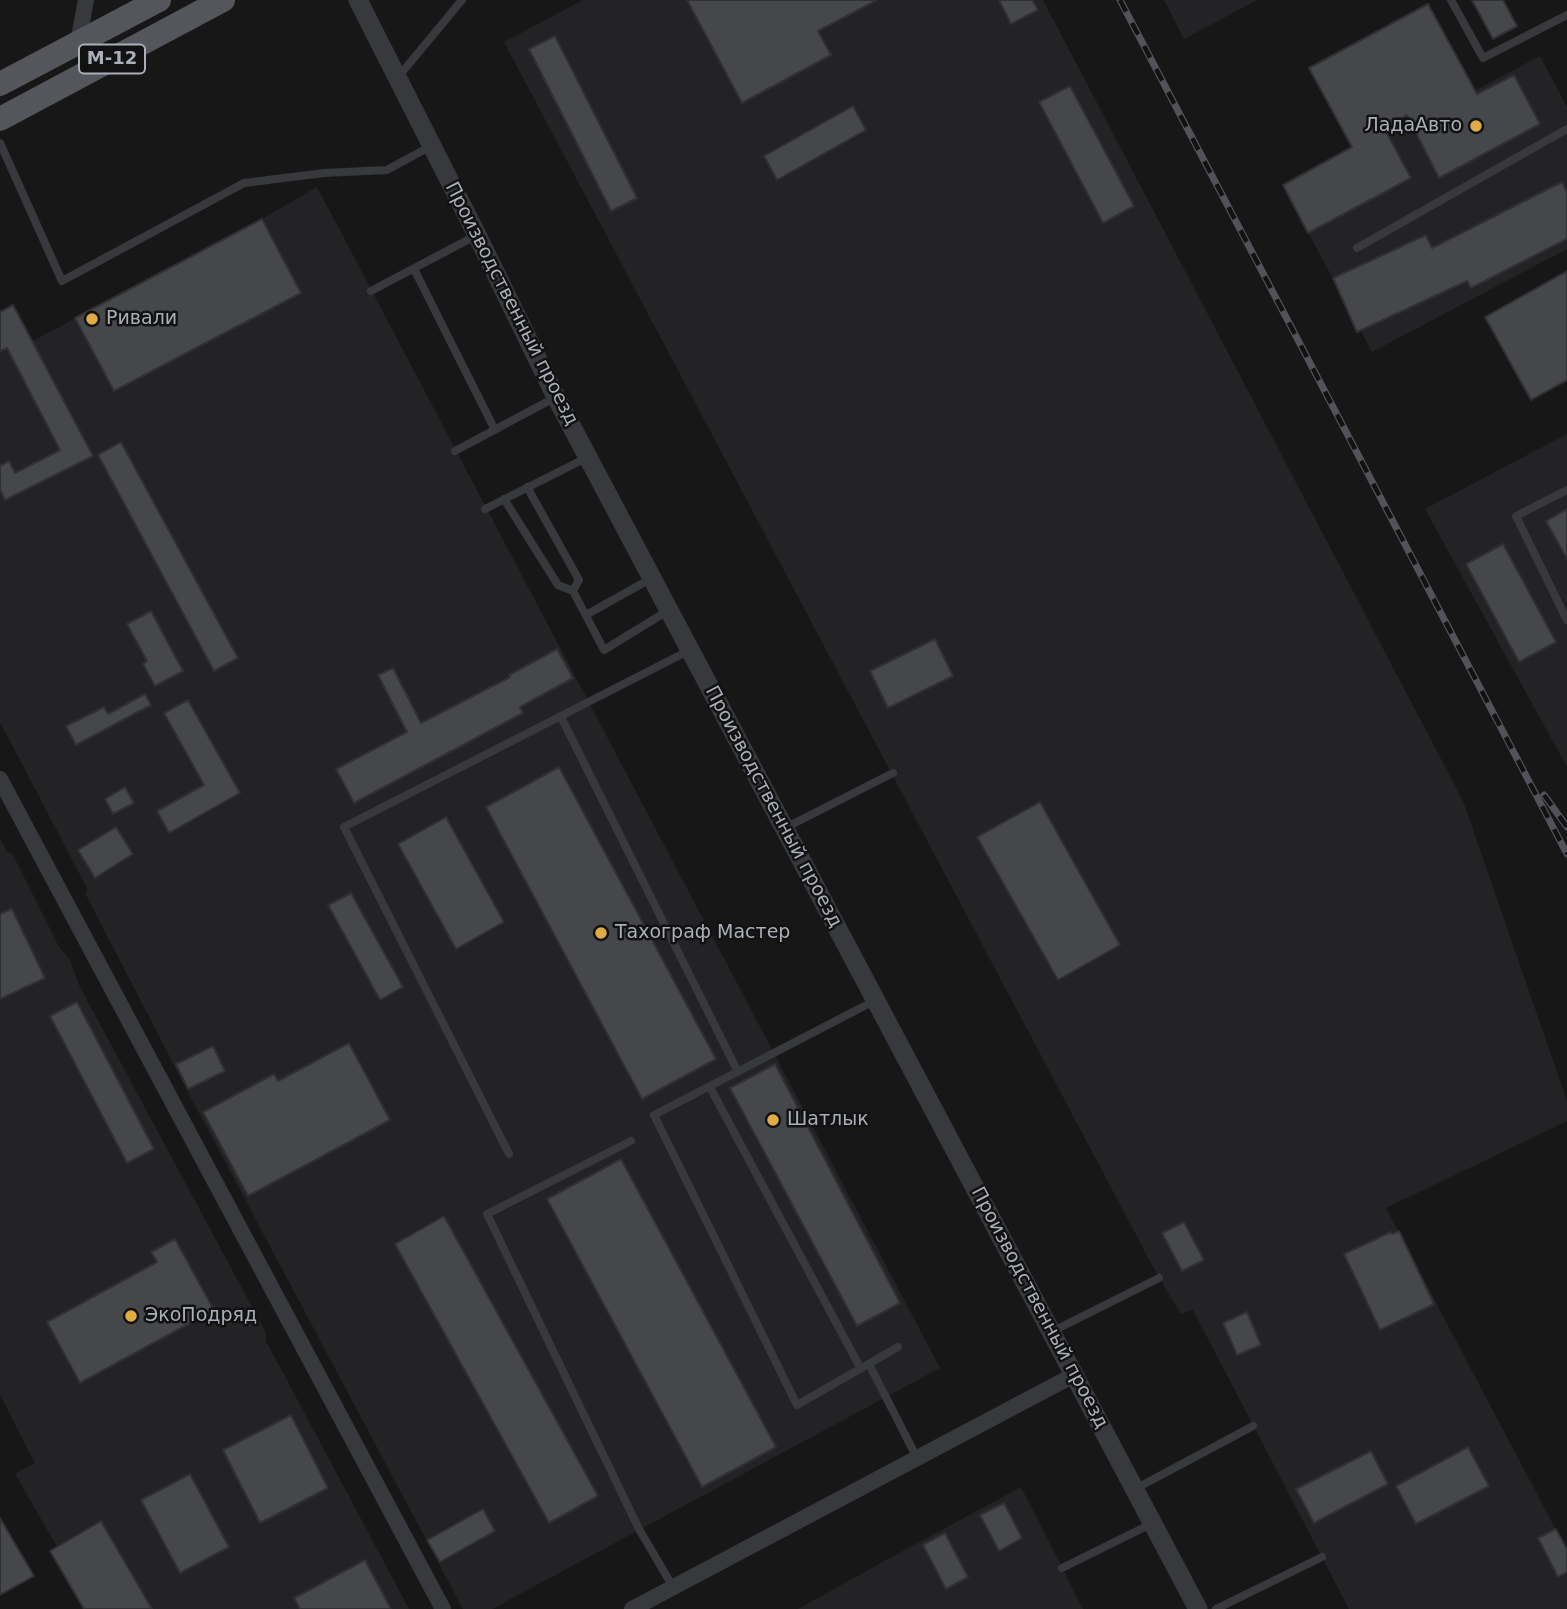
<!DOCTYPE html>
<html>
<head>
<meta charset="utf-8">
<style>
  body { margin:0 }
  canvas { display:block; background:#171718 }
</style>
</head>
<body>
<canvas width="1567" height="1609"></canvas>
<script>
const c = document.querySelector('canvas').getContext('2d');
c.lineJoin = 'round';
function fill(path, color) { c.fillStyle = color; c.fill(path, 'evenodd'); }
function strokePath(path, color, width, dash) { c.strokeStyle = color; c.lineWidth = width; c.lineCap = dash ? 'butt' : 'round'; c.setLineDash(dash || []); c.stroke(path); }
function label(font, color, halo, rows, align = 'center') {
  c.font = font + ' "DejaVu Sans",sans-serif'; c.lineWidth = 5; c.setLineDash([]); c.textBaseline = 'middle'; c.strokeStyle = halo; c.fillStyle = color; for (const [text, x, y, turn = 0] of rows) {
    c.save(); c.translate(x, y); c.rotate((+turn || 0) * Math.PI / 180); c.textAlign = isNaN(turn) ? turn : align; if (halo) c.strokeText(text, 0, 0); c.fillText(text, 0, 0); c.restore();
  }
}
fill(new Path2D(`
  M583 0H1043L1463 801 1567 1101V1121L1386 1208 1567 1551V1609H1349L1193 1310 1181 1314 1159 1278 504 42Z
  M1164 0H1257L1184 39Z
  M1540 56 1567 107V249L1372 352 1286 191Z
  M317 187 940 1368 492 1609H463L190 1096 85 893 88 890 0 722V312L13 305 33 341 262 219Z
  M1567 434V767L1425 509Z
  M0 838 7 852 12 853 59 947 70 960 79 985 266 1333V1341L409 1609H93L15 1474 35 1463 0 1395Z
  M1021 1487 1083 1609H798L890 1558Z`), '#232325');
const building = new Path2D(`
  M687 0H877L818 31 831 55 742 103Z
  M999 0H1032L1038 10 1011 24Z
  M1472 0H1503L1517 26 1493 39Z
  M1428 4 1477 94 1514 75 1540 124 1439 178 1407 115 1384 128 1411 178 1308 233 1283 185 1352 147 1309 68Z
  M555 36 637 198 611 211 529 49Z
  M1070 86 1134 206 1103 223 1039 102Z
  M853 106 866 130 777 180 764 156Z
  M1562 182 1567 192V239L1471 288 1467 281 1357 332 1333 278 1426 235 1432 248Z
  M262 219 301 293 114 391 75 318Z
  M1567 271V380L1531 400 1485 317Z
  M13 305 93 456 5 500 0 489V466L9 461 15 473 60 450 7 348 0 351V312Z
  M121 442 238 658 214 671 98 455Z
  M1567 509V559L1546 521Z
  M1503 544 1556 642 1519 662 1466 564Z
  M151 611 183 671 155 686 143 664 147 661 127 624Z
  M935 639 953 676 888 708 870 671Z
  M557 649 573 678 520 707 523 713 354 803 336 769 407 732 378 675 393 668 421 723 510 677 509 675Z
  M145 694 151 705 76 745 66 726 104 707 108 714Z
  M188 700 240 793 169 833 157 811 204 785 164 713Z
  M559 767 716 1059 642 1099 486 807Z
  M125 787 134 803 113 814 105 799Z
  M1040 802 1120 945 1058 980 977 837Z
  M446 817 504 922 456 949 398 844Z
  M116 827 133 854 95 878 78 850Z
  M351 893 403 987 380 1000 328 905Z
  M12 909 45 978 0 999V914Z
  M77 1002 154 1149 127 1163 50 1016Z
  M349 1043 390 1120 248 1196 203 1112 274 1074 278 1081Z
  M213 1046 225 1071 188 1089 176 1064Z
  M775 1064 900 1303 857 1326 730 1088Z
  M621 1159 776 1447 702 1487 547 1199Z
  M444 1216 598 1496 549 1523 395 1244Z
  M1184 1222 1204 1260 1182 1271 1162 1233Z
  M1399 1231 1434 1304 1380 1330 1344 1254 1391 1232 1392 1234Z
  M175 1239 214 1310 80 1383 47 1322 157 1262 151 1252Z
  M1247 1312 1261 1345 1237 1355 1223 1323Z
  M291 1415 328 1488 260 1523 223 1450Z
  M1468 1447 1489 1486 1416 1524 1396 1486Z
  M1371 1451 1388 1484 1314 1523 1296 1489Z
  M190 1474 229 1547 180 1573 141 1500Z
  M1004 1503 1022 1538 999 1551 980 1515Z
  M483 1509 495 1531 440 1562 427 1540Z
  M0 1518 34 1576 0 1595Z
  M101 1521 152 1609H84L50 1551Z
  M1556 1529 1567 1549V1572L1558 1577 1538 1538Z
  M945 1533 968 1577 946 1589 923 1545Z
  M365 1560 391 1609H300L294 1598Z`);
fill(building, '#46474b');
strokePath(building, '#313134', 2);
strokePath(new Path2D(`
  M1451 0 1483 58 1567 15
  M399 76 462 0
  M0 143 62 281 244 183 324 173 387 170 431 146
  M1357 248 1567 129
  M414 269 495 430
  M371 291 477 235
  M455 451 556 397
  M527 487 579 580 573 591
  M1567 490 1516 516 1567 620
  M504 499 558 585 573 591 604 650 669 610
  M485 509 588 457
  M586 615 652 578
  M561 717 738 1072
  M785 828 893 773
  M876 1000 654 1115 797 1405 898 1347
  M712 1091 861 1369
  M631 1141 487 1214 639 1529 673 1587
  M509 1154 344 827 690 650
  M1051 1332 1159 1278
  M869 1364 917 1458
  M1135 1489 1253 1426
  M1062 1568 1153 1523
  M1216 1609 1322 1557`), '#38393d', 8);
strokePath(new Path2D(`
  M78 43 86 0
  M0 779 443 1609
  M632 1609 1074 1375`), '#38393d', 16);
strokePath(new Path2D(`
  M358 0 477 235 556 397 1198 1609`), '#38393d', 19);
strokePath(new Path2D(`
  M0 84 159 0
  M0 119 223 0`), '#54565c', 24);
const rail = new Path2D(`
  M1120 0 1567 854
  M1544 795 1567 827`);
strokePath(rail, '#515358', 7);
strokePath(rail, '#121213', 4.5, [13]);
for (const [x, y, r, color] of [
  [1476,126,7,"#e1ab46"],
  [92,319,7,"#e1ab46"],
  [601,933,7,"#e1ab46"],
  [773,1120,7,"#e1ab46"],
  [131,1316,7,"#e1ab46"]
]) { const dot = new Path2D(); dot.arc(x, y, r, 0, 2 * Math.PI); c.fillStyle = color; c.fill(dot); strokePath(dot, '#121213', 2.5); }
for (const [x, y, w] of [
  [112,59,66]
]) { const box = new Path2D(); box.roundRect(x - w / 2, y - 14.5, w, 29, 5); c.fillStyle = '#121213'; c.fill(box); strokePath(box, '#aaaeb7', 2); }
label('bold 18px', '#aaaeb7', null, [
  ["М-12",112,59]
]);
label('19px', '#aaaeb7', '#121213', [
  ["ЛадаАвто",1462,126,"right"],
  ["Ривали",106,319],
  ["Тахограф Мастер",615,933],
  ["Шатлык",787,1120],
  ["ЭкоПодряд",145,1316]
], 'left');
label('19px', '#aaaeb7', '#121213', [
  ["Производственный проезд",511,304,63],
  ["Производственный проезд",773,807,62],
  ["Производственный проезд",1039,1308,62]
]);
</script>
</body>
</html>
